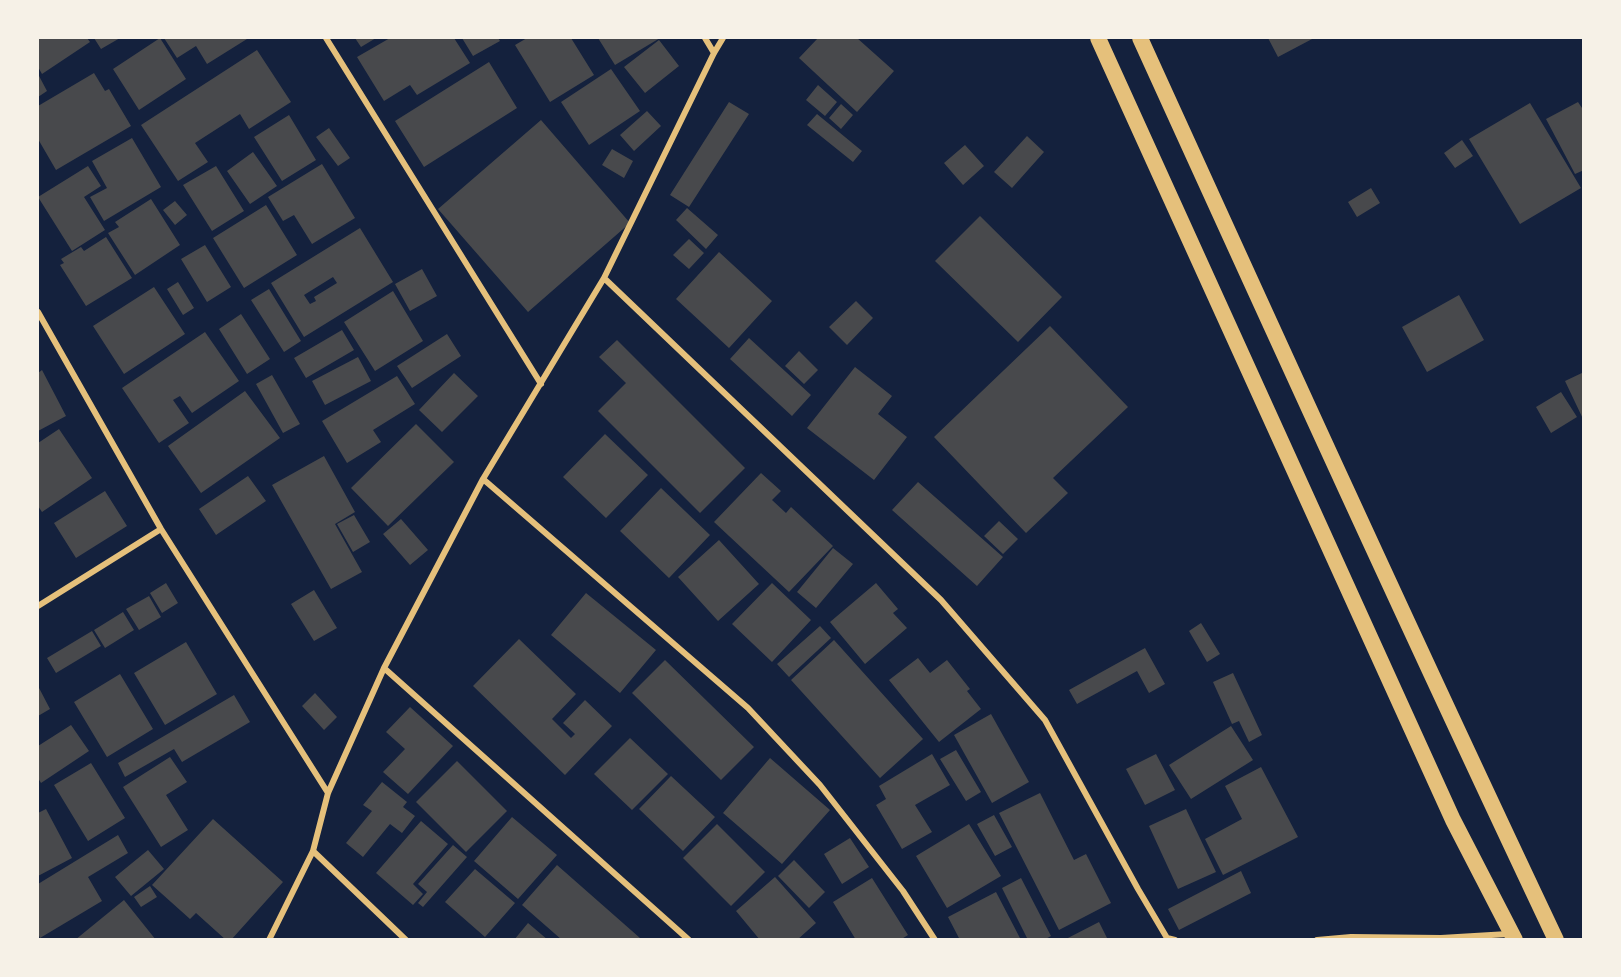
<!DOCTYPE html>
<html>
<head>
<meta charset="utf-8">
<style>
  body { margin:0 }
  #map { position:relative; width:1621px; height:977px; overflow:hidden; background:#14213d; font-family:"PT Sans",sans-serif }
  canvas { display:block }
  .frame { position:absolute; inset:0; border:39px solid #f6f1e7; pointer-events:none }
</style>
</head>
<body>
<div id="map">
<canvas width="1621" height="977"></canvas>
<div class="frame"></div>
</div>
<script>
const c = document.querySelector('canvas').getContext('2d');
c.lineJoin = 'round';
function fill(path, color) { c.fillStyle = color; c.fill(path, 'evenodd'); }
function strokePath(path, color, width, dash) { c.strokeStyle = color; c.lineWidth = width; c.lineCap = dash ? 'butt' : 'round'; c.setLineDash(dash || []); c.stroke(path); }
fill(new Path2D(`
  M38 38H87L90 42 42 74 38 67Z
  M94 38H120L101 49Z
  M160 38 186 79 139 110 113 69Z
  M164 38H246L247 39 207 64 196 46 177 58Z
  M355 38H376L361 47Z
  M390 38H454L470 63 417 95 410 85 384 101 357 57Z
  M462 38H498L500 41 473 56Z
  M527 38H571L594 75 550 102 515 45Z
  M598 38H660L615 65Z
  M818 38H857L894 71 857 112 799 58Z
  M1268 38H1314L1278 57Z
  M659 40 679 66 645 93 624 67Z
  M257 50 291 102 249 129 240 114 195 143 208 162 178 181 141 125Z
  M489 62 517 108 424 167 395 121Z
  M611 69 640 111 589 145 561 102Z
  M94 73 105 91 109 89 131 126 56 170 38 139V106Z
  M38 74 47 91 38 97Z
  M818 85 837 102 825 116 806 100Z
  M729 102 749 114 689 207 670 195Z
  M1578 102 1584 111V170L1575 174 1546 119Z
  M1530 103 1581 188 1520 224 1469 139Z
  M841 104 853 115 841 129 829 118Z
  M647 111 661 126 634 151 620 135Z
  M817 114 862 151 853 162 807 125Z
  M289 115 316 160 282 181 254 137Z
  M541 120 630 223 528 312 438 209Z
  M329 128 350 158 338 166 316 137Z
  M1027 136 1044 152 1012 188 994 172Z
  M132 138 161 187 104 221 90 197 107 188 92 161Z
  M1462 140 1473 156 1455 168 1444 153Z
  M965 145 984 166 963 185 944 163Z
  M612 149 633 161 624 178 602 165Z
  M253 152 277 186 250 204 227 171Z
  M322 164 355 218 312 244 294 215 283 221 268 197Z
  M88 166 101 186 84 197 105 230 72 251 38 197Z
  M216 166 244 211 212 231 183 185Z
  M1371 188 1380 203 1357 217 1348 202Z
  M151 199 180 245 135 275 108 233 119 227 115 222Z
  M175 201 187 215 175 225 163 210Z
  M266 205 297 255 244 288 213 238Z
  M687 208 718 235 706 249 676 220Z
  M980 216 1062 297 1018 342 935 261Z
  M360 228 393 282 304 337 271 283ZM333 277 337 283 314 297 316 301 310 304 304 295Z
  M106 237 132 278 86 306 60 265 64 263 61 259 81 247 84 251Z
  M689 239 704 253 689 269 673 255Z
  M205 245 231 287 207 302 181 259Z
  M719 252 772 301 729 348 676 299Z
  M422 269 437 296 410 311 395 284Z
  M178 282 194 308 183 315 167 289Z
  M154 287 185 334 124 374 93 326Z
  M269 289 301 341 284 352 251 300Z
  M393 291 423 341 375 371 344 322Z
  M1459 295 1484 340 1427 372 1402 327Z
  M856 301 873 318 847 345 829 327Z
  M241 314 270 359 247 374 219 329Z
  M1050 326 1128 407 1053 478 1068 493 1026 533 934 437Z
  M342 330 354 350 306 378 294 358Z
  M205 332 239 381 192 413 180 396 173 400 189 423 159 443 122 388Z
  M447 334 461 356 412 388 397 366Z
  M749 338 811 395 792 416 730 359Z
  M617 340 745 468 700 513 598 411 626 383 599 357Z
  M799 351 818 370 804 384 785 366Z
  M358 357 371 381 325 405 312 381Z
  M855 367 892 396 878 414 907 437 874 480 807 428Z
  M42 370 66 416 38 431V373Z
  M1584 372V421L1565 381Z
  M454 373 478 396 442 432 419 410Z
  M272 375 300 424 283 433 256 384Z
  M397 376 415 404 373 430 381 442 347 463 322 421Z
  M245 391 280 438 201 493 168 446Z
  M1561 392 1577 417 1551 433 1536 407Z
  M416 424 454 462 388 526 351 488Z
  M59 429 92 478 42 512 38 506V443Z
  M605 434 648 475 606 518 563 477Z
  M324 456 355 512 335 524 362 572 331 589 272 485Z
  M761 473 781 491 772 500 786 513 791 507 833 546 789 592 714 522Z
  M248 476 266 501 216 535 199 509Z
  M918 482 1003 557 977 586 892 510Z
  M661 488 710 535 669 578 620 531Z
  M105 491 127 526 76 558 54 523Z
  M354 515 370 542 353 552 337 524Z
  M401 519 428 550 410 565 383 534Z
  M999 521 1018 539 1003 554 984 536Z
  M719 540 759 584 718 621 678 577Z
  M833 548 853 564 816 608 797 592Z
  M166 583 178 603 162 613 150 593Z
  M772 583 811 620 772 662 732 624Z
  M876 583 898 609 893 613 907 628 865 664 830 622Z
  M314 590 337 628 314 641 291 604Z
  M586 593 656 650 620 693 551 635Z
  M149 596 161 617 139 630 126 609Z
  M123 612 134 630 105 648 94 630Z
  M1201 623 1220 654 1207 662 1189 631Z
  M820 626 831 638 789 677 777 664Z
  M92 631 101 646 56 673 47 658Z
  M519 639 576 694 552 719 571 738 575 734 563 723 585 700 612 726 565 775 473 686Z
  M834 640 923 739 880 778 791 680Z
  M186 642 217 694 165 725 134 673Z
  M1145 648 1165 684 1149 693 1137 671 1077 704 1069 690Z
  M918 658 930 673 947 660 970 689 967 691 981 709 939 742 889 680Z
  M665 660 754 747 721 780 632 693Z
  M1233 673 1262 735 1249 742 1239 721 1232 724 1213 682Z
  M120 674 153 729 107 757 74 702Z
  M38 686 50 709 38 716Z
  M315 693 337 717 324 730 302 706Z
  M234 695 250 722 182 762 174 749 125 777 118 763Z
  M410 707 453 746 408 794 383 772 405 749 386 732Z
  M991 714 1029 782 992 803 954 735Z
  M71 725 89 751 41 783 38 778V746Z
  M1231 726 1253 760 1191 799 1169 765Z
  M630 738 668 774 632 810 594 774Z
  M956 750 981 792 966 801 940 759Z
  M932 754 950 785 915 805 932 832 902 849 876 805 886 799 879 786Z
  M1156 754 1175 790 1145 805 1126 769Z
  M170 757 187 782 166 795 188 830 161 847 123 787Z
  M770 758 830 810 782 864 723 813Z
  M457 761 507 811 466 852 416 802Z
  M91 763 125 818 88 841 54 785Z
  M1261 767 1298 837 1223 875 1205 839 1242 819 1225 786Z
  M671 776 715 817 683 851 639 809Z
  M382 782 407 802 403 807 415 816 402 833 390 824 363 857 346 843 372 811 363 805Z
  M1040 793 1074 860 1086 854 1111 903 1059 930 999 813Z
  M46 809 72 858 38 876V813Z
  M1186 809 1216 872 1178 889 1149 826Z
  M994 815 1012 847 995 856 977 824Z
  M512 817 557 855 518 899 474 861Z
  M213 819 283 882 231 940H226L196 913 190 919 152 885Z
  M421 821 448 844 413 884 423 894 413 905 376 873Z
  M717 824 765 872 731 906 683 858Z
  M969 824 1001 876 947 908 916 856Z
  M118 835 128 853 88 877 102 901 40 938 38 933V884Z
  M850 838 869 867 842 884 824 854Z
  M453 845 467 857 423 907 418 903 427 892 418 884Z
  M148 850 164 869 131 896 115 877Z
  M794 860 825 892 809 908 778 876Z
  M557 865 640 938 639 940H562L522 905Z
  M475 869 515 903 485 937 445 902Z
  M1241 871 1251 893 1179 930 1168 909Z
  M775 877 816 923 797 940H760L736 911Z
  M872 878 908 935 900 940H856L833 902Z
  M1021 878 1051 936 1044 940H1028L1002 888Z
  M150 886 157 897 141 907 134 897Z
  M996 892 1021 940H960L948 917Z
  M124 900 156 940H75Z
  M1099 922 1108 940H1064Z
  M528 923 548 940H514Z`), '#48494c');
strokePath(new Path2D(`
  M326 38 541 384
  M705 38 714 53
  M604 278 941 600 1045 720 1138 889 1167 938 1175 940
  M38 312 161 529 328 793
  M483 479 748 708 820 785 903 891 935 940
  M38 606 161 529
  M384 668 689 940
  M313 851 406 940
  M269 940 313 851 328 793 384 668 483 479 604 278 714 53 723 38
  M1317 940 1351 937 1441 938 1508 934`), '#e5c07b', 6);
strokePath(new Path2D(`
  M1098 38 1453 820 1515 940
  M1140 38C1277 339 1414 640 1556 940`), '#e5c07b', 16);
</script>
</body>
</html>
